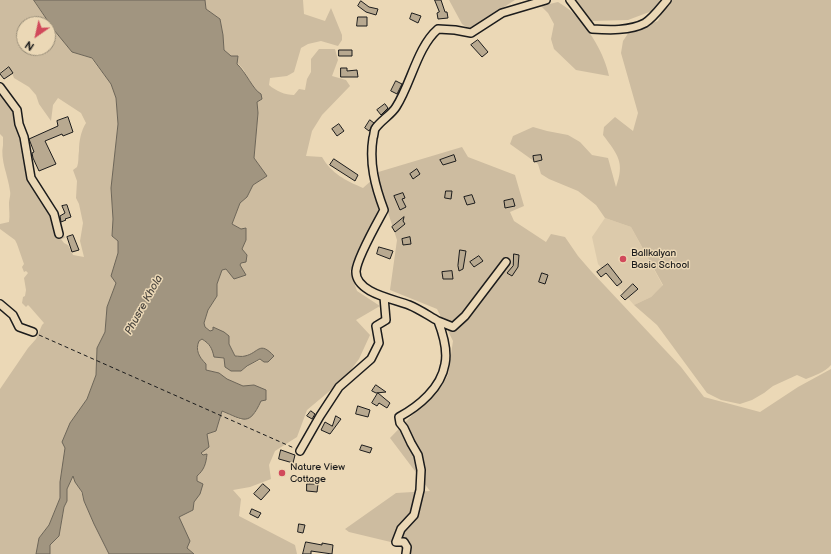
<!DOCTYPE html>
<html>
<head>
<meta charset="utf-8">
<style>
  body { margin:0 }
  #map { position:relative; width:831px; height:554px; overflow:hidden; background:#ebd8b6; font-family:"Balsamiq Sans",sans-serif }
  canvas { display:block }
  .north { position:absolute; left:16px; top:16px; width:40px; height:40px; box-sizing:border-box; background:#ebd8b6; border:1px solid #988d78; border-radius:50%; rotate:214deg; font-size:11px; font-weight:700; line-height:16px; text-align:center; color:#1c1c1c }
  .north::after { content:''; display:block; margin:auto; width:14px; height:18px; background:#d1495b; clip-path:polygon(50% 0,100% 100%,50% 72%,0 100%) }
</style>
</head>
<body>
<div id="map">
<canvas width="831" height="554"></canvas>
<div class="north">N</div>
</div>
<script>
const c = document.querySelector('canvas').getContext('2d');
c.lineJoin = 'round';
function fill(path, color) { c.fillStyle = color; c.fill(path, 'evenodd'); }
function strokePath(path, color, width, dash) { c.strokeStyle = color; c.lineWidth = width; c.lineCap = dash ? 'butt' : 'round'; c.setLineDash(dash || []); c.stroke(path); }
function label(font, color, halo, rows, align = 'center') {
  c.font = font + ' "Balsamiq Sans",sans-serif'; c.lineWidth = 3; c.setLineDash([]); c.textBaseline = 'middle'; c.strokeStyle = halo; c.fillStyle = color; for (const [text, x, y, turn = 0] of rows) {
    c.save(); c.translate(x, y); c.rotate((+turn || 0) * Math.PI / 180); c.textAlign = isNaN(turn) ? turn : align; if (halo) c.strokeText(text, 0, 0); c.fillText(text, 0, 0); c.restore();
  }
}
fill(new Path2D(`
  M605 218 631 227 663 286 651 297 634 305 598 264 592 237Z`), '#dccaab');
fill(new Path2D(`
  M0 0H34L54 30 72 52 91 58 111 84 116 98 118 124 111 188 113 219 112 236 118 241V253L112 276 116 283 107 307 105 332 97 348 96 375 87 399 70 423 60 482V498L49 525 39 538 36 554H0V389L28 348 36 339 42 325 44 323 30 307 28 305 26 307 22 303 23 297 25 296 26 290 24 278 28 273 26 271 24 272 22 267 24 264 17 244 15 240 0 229V224L9 222C10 215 9 210 9 204 9 199 11 195 10 191 8 175 0 160 3 145V137L0 134V90L13 110 27 163 52 213 58 236 64 235 65 238 61 239 64 243 68 245 73 255 84 257 80 241 83 223 79 204 76 198 77 181 73 170 77 167C79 162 78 157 79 151 79 141 81 131 86 123L81 113 58 98 53 105 51 121 39 104 36 95 29 87 14 78 9 66 0 72ZM24 24H48V48H24Z
  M205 0H303L304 14 325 21 331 8 342 35V40L338 46 321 41 308 44 301 48 294 72 287 76 270 78 269 85C276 91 285 95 294 95L299 89 305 90 307 79 311 72V59L319 49H335L338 60 332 76 346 80 350 86 322 115 312 131 306 156 322 157C332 174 345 180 363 188L372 180 380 209 376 223 350 271 357 291 380 306 356 320 370 335 359 359 344 379 307 410 297 437 275 451 269 465 271 479 250 487 233 490 241 499 239 516 295 545 297 554H194L187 548 179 517 193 510 197 476 207 454 203 455 200 453C208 447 208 443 207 434L216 431 222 411 241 420 255 413 261 401 254 385 243 386 226 379 219 373 206 370V364C199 357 195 350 199 341L202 339 209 343 221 358H224L241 371C251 363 262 359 274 356H235L229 344V341L213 327 214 330 210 331 205 327 204 324 208 310 217 296V284L222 270 240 265 247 255 242 249 246 240V228L241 229 232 224 240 203 247 197 253 185 267 176 254 158 258 113 257 102 262 99 256 92 243 69 224 50 223 35 220 19 206 9Z
  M449 0H515L482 21 471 30 462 24Z
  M576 0H660L652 11 628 20 592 21 582 9Z
  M668 0H831V365C825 372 814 376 806 379L797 375 773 386 764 393 752 400 740 404 721 400 707 393 657 325 634 305 651 297 663 285 631 227 605 218 596 205 578 191 549 179 541 174 538 164 510 144 513 136 533 127 547 131 568 135 580 142 592 155 608 158 616 187C625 162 618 155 603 135L604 127 615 117 633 131 638 113 621 53 623 41 631 29 658 21Z
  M558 2C563 5 569 9 573 13 589 28 605 55 609 76L576 70 554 49 551 39 554 24 548 13 541 6Z
  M462 147 468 157 515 175 524 206 510 212 514 221 546 242 551 234 565 237 578 256 591 271 681 367 704 397 760 412 798 387 831 369V554H404L399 544 349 532 345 529 396 493 430 491 390 438 419 408 437 393 448 375 453 341 437 309 390 290 397 240 375 173Z
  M73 475C76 484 82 491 84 501L109 554H50V545L59 536 64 507 67 501V489Z`), '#cdbca0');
const water = new Path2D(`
  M34 0H205L206 9 220 19 223 35 224 50 231 56H238L237 64C246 72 253 90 261 94L262 99 257 102 258 113 254 158 267 176 253 185 247 197 240 203 232 224 241 229 246 228V240L242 249 247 255 246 262 241 263 240 265 246 275 234 279 226 269 222 270 217 284V296L208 310 204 323 205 327 210 331 213 330V327L224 332 229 336V344L235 356C238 356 242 357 245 356 259 353 259 340 274 356L268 362H264L260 359 247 366 241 371H231L225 367 224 358 214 357C212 348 210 344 202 339L199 341C195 350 199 357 206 364V370L219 373 227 379 243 386 254 385 266 390V400L261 401C249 427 244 420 222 411L216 431 207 434 209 447 201 453 203 455 207 454C206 464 204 470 197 476V481L203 484 200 494 194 502 193 510 179 517 190 541 187 548 194 554H109L94 524 84 501 82 492 75 482 73 476 67 489V501L64 507 59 536 50 545V554H36L39 538 49 525 60 498V482L65 448 62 442 70 423 87 399 96 375 97 348 105 332 107 307 116 283 111 276 118 253V241L112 236 113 219 111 188 118 124 116 98 111 84 92 58 72 52 54 30Z`);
fill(water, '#a19580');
strokePath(water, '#6c6558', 1);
const building = new Path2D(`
  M435 0H441L445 12H447L448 18 438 19 437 13 439 12Z
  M361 1 369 7 378 9 376 15 366 12 358 6Z
  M412 13 421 16 418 23 410 19Z
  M358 17H367V26H357Z
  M478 40 488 52 482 57 471 45Z
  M339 50H352V56H339Z
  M9 67 13 73 4 79 0 74Z
  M341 68H347V71L357 70 358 77H341Z
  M396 81 402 84 397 94 391 91Z
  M385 104 388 108 381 115 377 110Z
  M68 117 73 132 63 136 62 134 45 141 56 164 39 171 33 158 32 153 34 152 29 139 58 126 57 121Z
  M370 120 374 123 369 131 365 128Z
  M339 124 344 131 337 136 332 129Z
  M454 155 456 161 443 165 440 160Z
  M541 155 542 160 534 162 533 156Z
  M334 159 358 175 355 181 330 165Z
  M417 169 420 174 413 179 410 174Z
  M446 191H452L451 199 445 198Z
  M403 193 405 198 402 199 406 207 400 210 394 196Z
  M472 195 475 203 467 205 464 197Z
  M513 199 515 206 505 208 504 201Z
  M67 205 71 217 65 219 66 220 61 222 60 216 65 213 62 206Z
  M404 217 403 221 405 224 395 232 392 227Z
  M73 235 79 250 72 252 67 237Z
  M410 237 411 244 403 245 402 239Z
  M379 247 393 251 390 259 377 254Z
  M460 250 466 251 463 269 459 271 458 266Z
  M514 254 519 255 518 267 512 276 507 273 513 266Z
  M479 256 483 261 474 267 470 262Z
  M608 264 622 282 617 286 606 273 601 277 597 272Z
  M452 271 453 279H443L442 272Z
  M542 273 548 275 545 284 539 282Z
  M633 284 638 289 625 300 621 296Z
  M376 385 386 392 376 393 372 391Z
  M378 393 390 403 387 408 379 403 377 406 372 403Z
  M358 406 370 410 368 417 356 414Z
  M311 411 315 414 312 419 307 416Z
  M336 416 341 419 330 434 321 430 325 422 332 426Z
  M362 445 372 448 370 453 360 450Z
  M281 450 295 455 293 463 279 459Z
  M263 484 270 490 261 500 254 494Z
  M307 484H318L317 492 307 491Z
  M252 509 261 513 258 518 250 514Z
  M299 524 305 525 303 533 298 532Z
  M306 542 322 545V543L333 545 332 554 311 551V554H303Z`);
fill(building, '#b8a990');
strokePath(building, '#1c1c1c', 1);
const street = new Path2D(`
  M570 0 592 29C609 30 630 31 645 23 653 18 661 7 667 0
  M0 87 17 110 19 124 24 137 31 178 54 214 59 234
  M0 304 13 315 19 327 33 332
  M438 321 453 327 465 316 506 262
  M300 451 320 416 339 387 371 359 379 343 376 326 386 320 384 297
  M406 554 407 547 404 542H396L401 529 414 515 420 490 421 470 418 455 411 443 404 428 400 423 399 417C419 406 441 388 445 364 448 350 443 334 438 321 429 316 419 309 409 305 394 299 355 293 356 271 357 258 377 223 384 210 375 186 369 163 373 138 374 136 374 131 375 129 380 121 391 115 396 107 411 84 417 47 438 29L455 30 471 33 502 13 546 0`);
strokePath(street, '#1c1c1c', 10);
strokePath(new Path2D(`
  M39 335 294 448`), '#1c1c1c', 1, [4, 3]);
strokePath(street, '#ebd8b6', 7);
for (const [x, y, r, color] of [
  [623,259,4,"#d1495b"],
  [282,473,4,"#d1495b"]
]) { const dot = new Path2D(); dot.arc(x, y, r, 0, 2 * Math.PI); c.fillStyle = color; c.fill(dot); strokePath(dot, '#ebd8b6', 1.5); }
label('10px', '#1c1c1c', '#ebd8b6', [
  ["Ballkalyan",631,253],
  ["Basic School",631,265],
  ["Nature View",290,467],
  ["Cottage",290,479]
], 'left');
label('italic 11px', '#4b463f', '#ebd8b6', [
  ["Phusre Khola",144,305,-61]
]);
</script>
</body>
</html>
